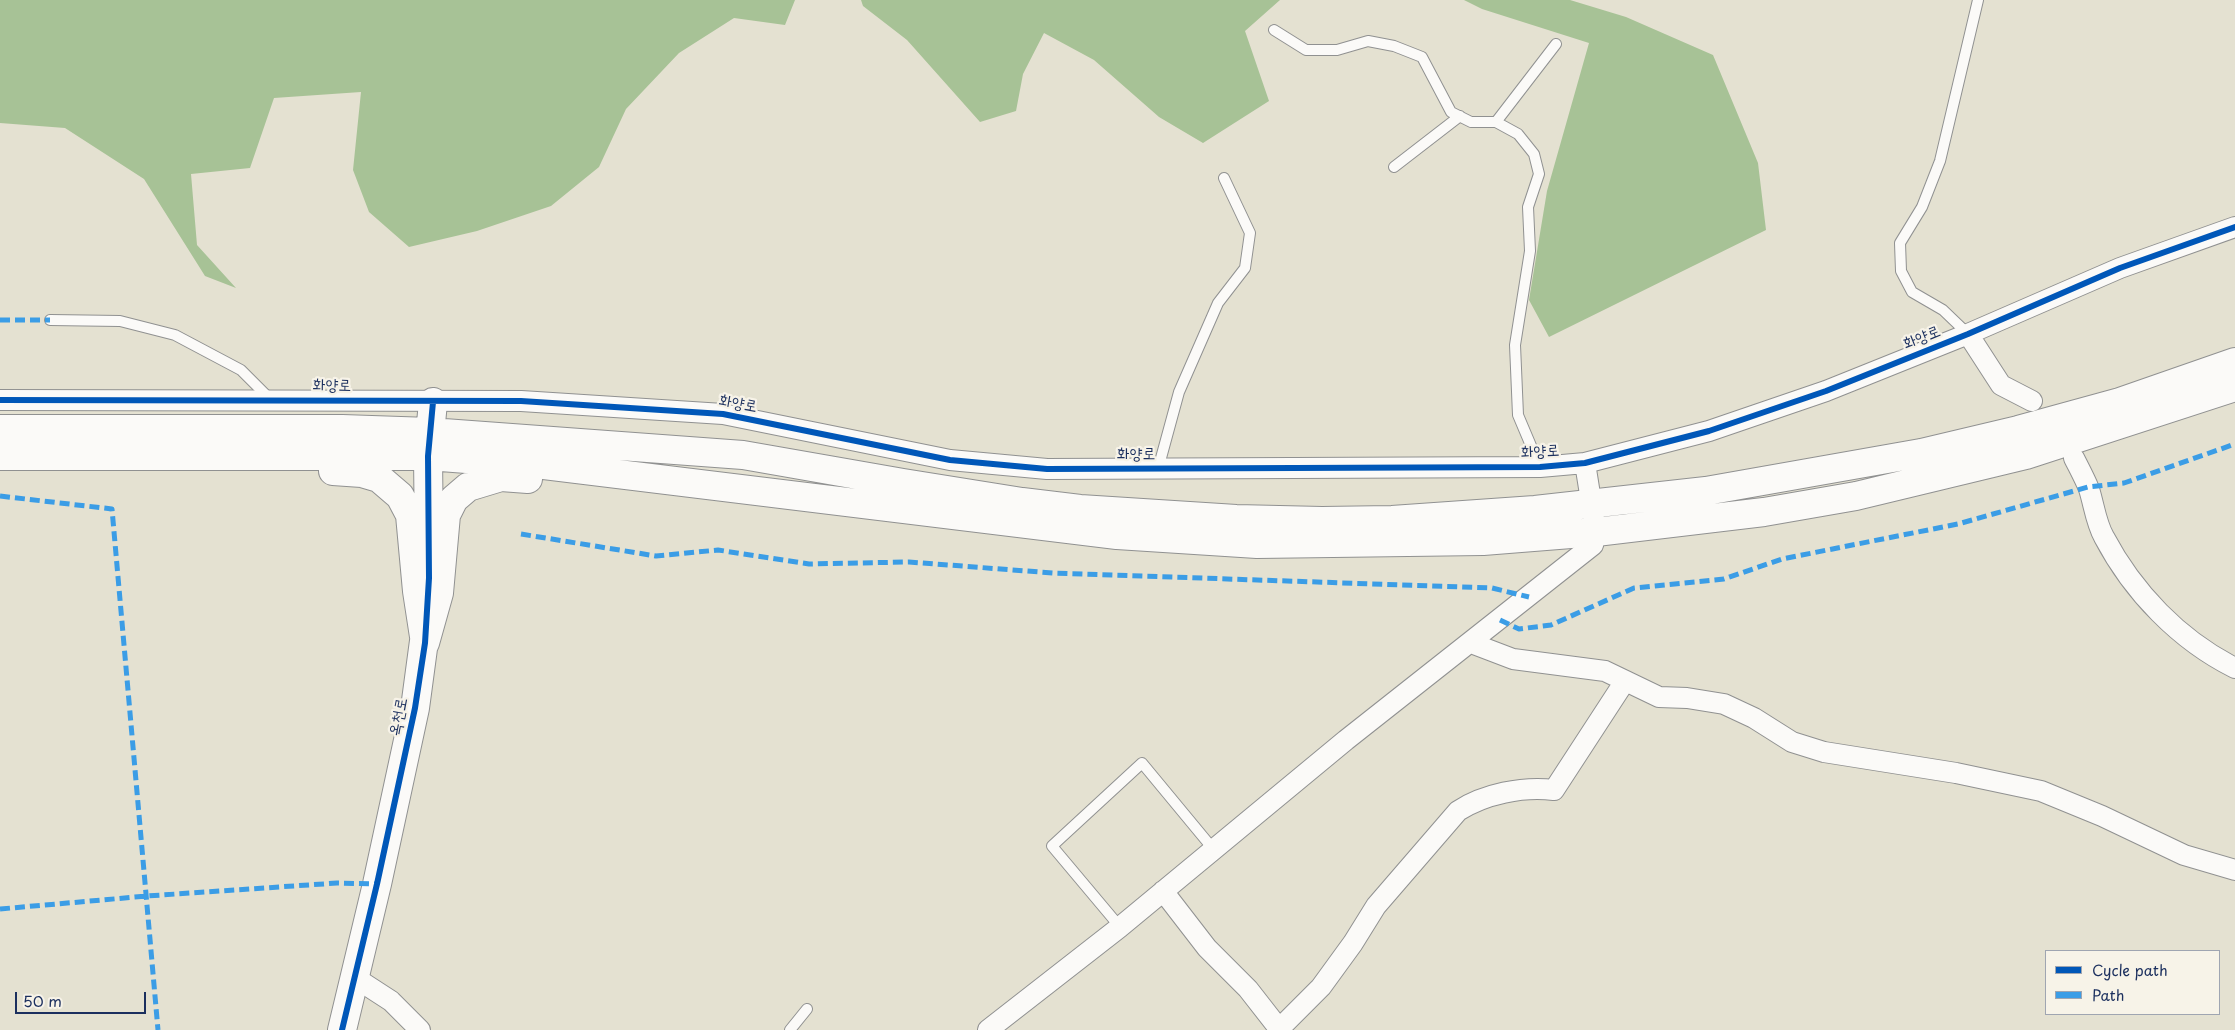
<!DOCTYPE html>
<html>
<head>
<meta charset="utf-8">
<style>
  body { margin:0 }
  #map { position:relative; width:2235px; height:1030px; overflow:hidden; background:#e4e1d1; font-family:"Playpen Sans",sans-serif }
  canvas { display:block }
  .legend { position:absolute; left:2045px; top:950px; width:175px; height:65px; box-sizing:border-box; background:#f7f3e8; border:1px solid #9fa5b1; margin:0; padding:6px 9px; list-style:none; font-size:15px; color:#1b2f5e }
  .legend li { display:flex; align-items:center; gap:10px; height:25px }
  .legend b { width:25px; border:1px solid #9fa5b1 }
  .scale { position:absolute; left:15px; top:992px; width:131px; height:22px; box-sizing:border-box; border:2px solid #1b2f5e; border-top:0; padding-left:6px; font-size:15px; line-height:18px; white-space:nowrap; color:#1b2f5e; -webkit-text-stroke:4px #f7f3e8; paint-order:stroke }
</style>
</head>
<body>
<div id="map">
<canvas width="2235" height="1030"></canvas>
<ul class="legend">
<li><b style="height:6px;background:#0057b8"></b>Cycle path</li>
<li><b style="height:6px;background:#3b9de6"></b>Path</li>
</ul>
<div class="scale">50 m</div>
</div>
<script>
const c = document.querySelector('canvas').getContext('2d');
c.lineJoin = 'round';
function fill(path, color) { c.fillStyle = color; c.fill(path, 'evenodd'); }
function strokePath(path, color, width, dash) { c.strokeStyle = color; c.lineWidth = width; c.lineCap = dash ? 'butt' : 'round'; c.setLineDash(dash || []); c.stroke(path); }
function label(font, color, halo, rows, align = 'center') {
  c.font = font + ' "Playpen Sans","Poor Story",sans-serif'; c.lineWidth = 4.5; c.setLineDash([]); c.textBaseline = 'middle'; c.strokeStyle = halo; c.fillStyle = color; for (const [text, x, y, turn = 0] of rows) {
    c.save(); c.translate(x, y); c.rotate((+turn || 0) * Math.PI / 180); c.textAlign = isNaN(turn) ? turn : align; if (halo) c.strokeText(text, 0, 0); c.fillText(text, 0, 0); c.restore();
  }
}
fill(new Path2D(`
  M0 0H795L785 25 734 18 679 53 626 109 599 167 551 206 477 231 409 247 369 212 353 170 361 92 274 98 250 168 191 174 197 245 236 288 205 276 144 179 65 128 0 123Z
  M861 0H1280L1245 31 1269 101 1203 143 1159 117 1094 60 1044 33 1023 74 1016 111 980 122 907 40 863 6Z
  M1464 0H1570L1626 17 1713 55 1758 163 1766 230 1549 337 1529 300 1547 191 1589 43 1482 9Z`), '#a7c296');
const lane = new Path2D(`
  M1274 30 1306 50H1337L1368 41 1394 46 1422 57 1451 112 1471 122H1496L1518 134 1534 154 1539 174 1528 207 1530 251 1515 345 1518 415 1540 467
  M1496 122 1556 44
  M1394 167 1460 116
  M50 320 120 321 175 335 241 370 270 399
  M1968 334 1943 310 1912 292 1901 271 1900 243 1922 207 1940 161 1978 0
  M1158 469 1179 392 1218 303 1245 268 1250 233 1224 178
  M1120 927 1052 846 1142 763 1214 850
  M790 1030 807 1009`);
const street = new Path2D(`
  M1968 334 2001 385 2032 401
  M0 400 521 401 723 414 950 460 1047 469 1540 467 1585 463 1709 431 1826 391 1968 334 2120 268 2235 227
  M2074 458C2079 468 2085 479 2089 489 2094 505 2096 523 2104 537 2133 592 2179 640 2235 668
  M1471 643 1513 659 1605 671 1659 697 1687 698 1724 704 1754 718 1792 742 1824 752 1956 773 2041 791 2102 816 2184 855 2235 870
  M1163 891 1207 948 1248 989 1280 1030
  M354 977 391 1001 420 1030
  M988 1030 1120 927 1346 740 1593 545 1596 532 1585 463
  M1278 1030 1321 987 1353 943 1376 906 1458 811C1484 794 1523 786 1554 790L1625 681`);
const secondary = new Path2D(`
  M0 429H342L430 432 743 455 903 483 1022 502 1080 509 1236 519 1322 521 1392 520 1535 510 1706 491 1921 453 2018 430 2120 402 2235 362
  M0 456H428L544 465 1117 535 1257 544 1483 541 1596 532 1764 512 1856 496 2026 455 2235 387
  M333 471 362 473 379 478 400 496 410 515 417 591 425 643 439 593 446 515 454 499 468 487 501 477 528 479
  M429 545 428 456 433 402
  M342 1030 377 884 415 708 426 626`);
strokePath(lane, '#909191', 12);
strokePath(street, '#909191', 22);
strokePath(secondary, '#909191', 30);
strokePath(lane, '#fbfaf8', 10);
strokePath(street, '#fbfaf8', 20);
strokePath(secondary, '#fbfaf8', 28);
strokePath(new Path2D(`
  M0 320H50
  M0 496 112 509 158 1030
  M521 534 656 556 718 550 809 564 909 562 1053 573 1492 588 1529 597
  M1500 620 1519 629 1551 625 1634 588 1724 579 1782 559 1958 524 2088 487 2124 483 2235 444
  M0 909 147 896 337 883 377 884`), '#3b9de6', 5, [10, 5]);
strokePath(new Path2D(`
  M0 400 521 401 723 414 950 460 1047 469 1540 467 1585 463 1709 431 1826 391 1968 334 2120 268 2235 227
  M342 1030 377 884 415 708 425 643 429 578 428 456 433 402`), '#0057b8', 6);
label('16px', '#1b2f5e', '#f7f3e8', [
  ["화양로",1922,338,-22],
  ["화양로",332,386,1],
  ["화양로",738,404,10],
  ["화양로",1540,452,-3],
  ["화양로",1136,455],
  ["옥천로",399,717,-79]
]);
</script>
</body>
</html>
